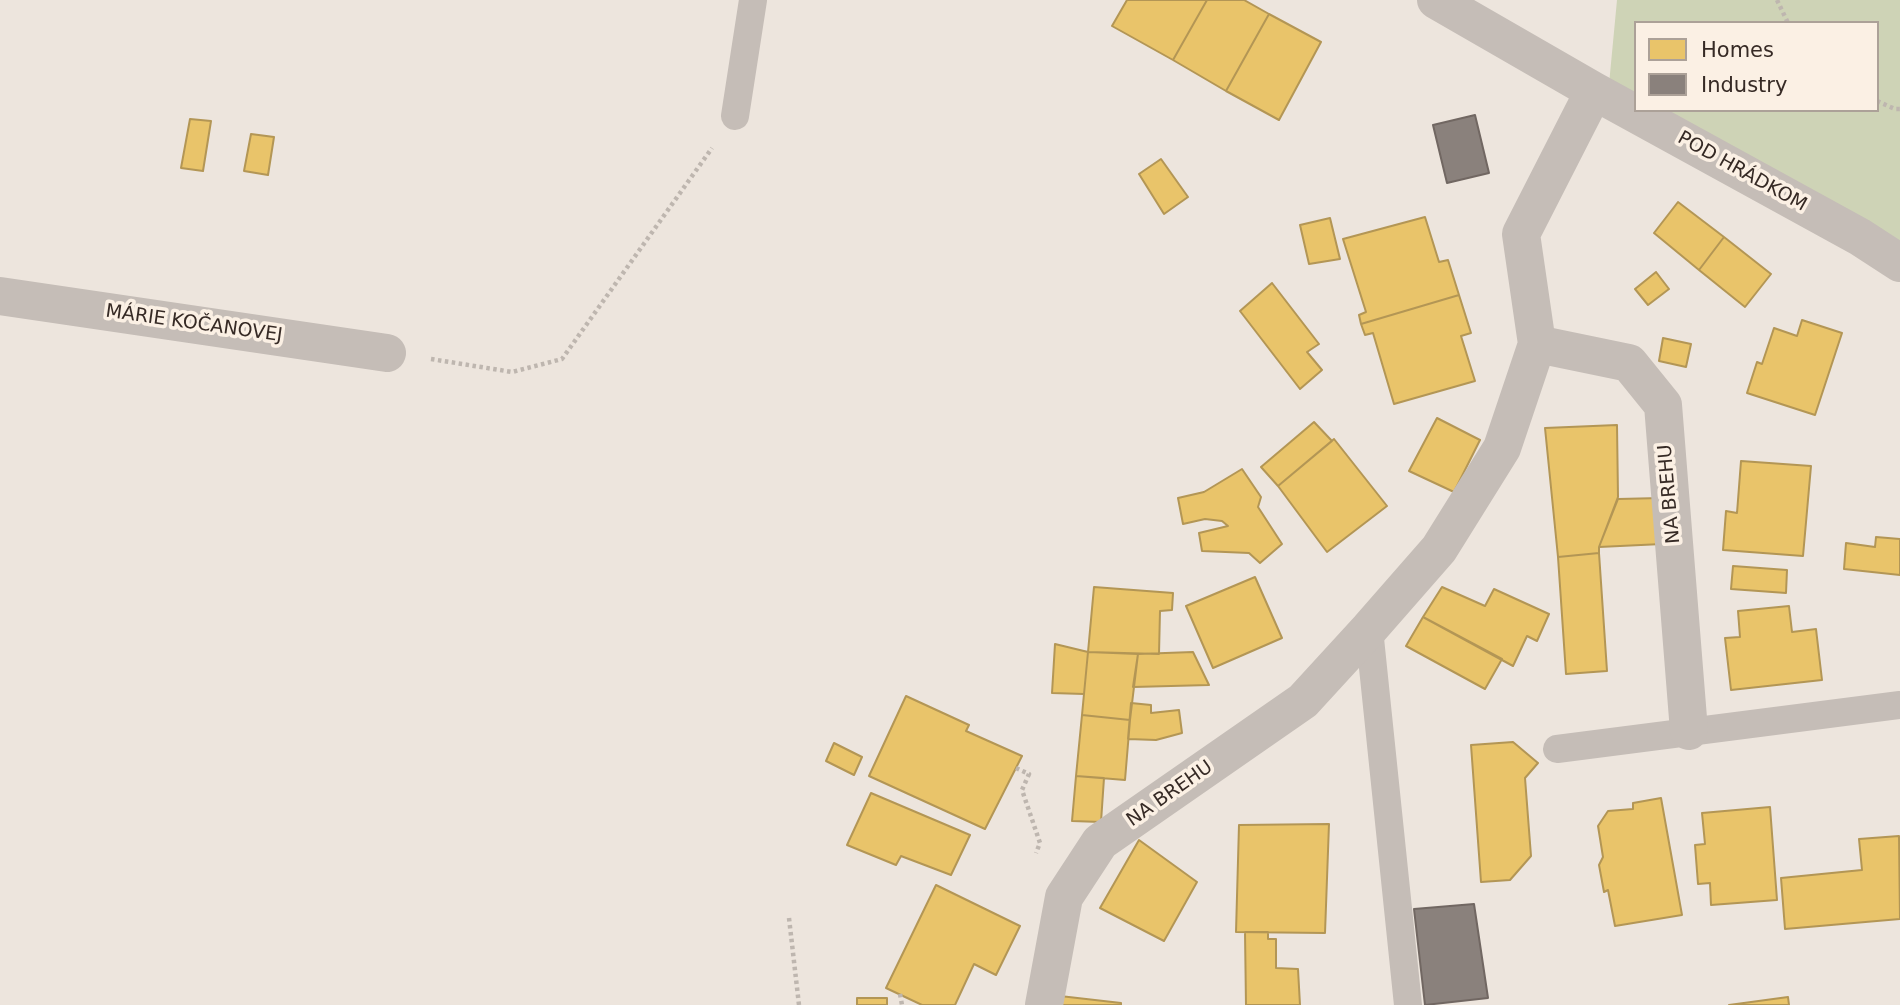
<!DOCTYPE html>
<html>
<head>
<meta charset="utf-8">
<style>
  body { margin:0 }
  #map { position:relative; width:1900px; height:1005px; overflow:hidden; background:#ede5dd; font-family:"DejaVu Sans",sans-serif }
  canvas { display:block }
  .legend { position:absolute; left:1634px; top:21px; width:245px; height:91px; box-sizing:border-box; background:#fbf0e4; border:2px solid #aca198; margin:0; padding:9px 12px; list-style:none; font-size:21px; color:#362a25 }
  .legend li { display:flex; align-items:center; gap:14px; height:35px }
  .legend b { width:35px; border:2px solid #aca198 }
</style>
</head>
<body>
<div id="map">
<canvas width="1900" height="1005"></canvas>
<ul class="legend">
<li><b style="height:19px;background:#e9c46a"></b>Homes</li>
<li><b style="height:19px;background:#8a817c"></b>Industry</li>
</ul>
</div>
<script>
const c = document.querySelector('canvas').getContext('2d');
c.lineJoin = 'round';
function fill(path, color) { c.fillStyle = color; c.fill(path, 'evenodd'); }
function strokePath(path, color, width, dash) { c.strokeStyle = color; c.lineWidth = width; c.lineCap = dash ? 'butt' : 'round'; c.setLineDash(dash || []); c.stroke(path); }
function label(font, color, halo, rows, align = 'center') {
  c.font = font + ' "DejaVu Sans",sans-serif'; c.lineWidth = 7; c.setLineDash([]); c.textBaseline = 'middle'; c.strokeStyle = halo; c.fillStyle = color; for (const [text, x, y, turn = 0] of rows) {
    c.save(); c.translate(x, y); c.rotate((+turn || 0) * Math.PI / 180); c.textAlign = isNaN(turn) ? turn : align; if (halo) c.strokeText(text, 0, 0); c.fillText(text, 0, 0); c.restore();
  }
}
fill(new Path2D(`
  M1617 0H1900V277L1608 95ZM1636 23H1877V110H1636Z`), '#ced3b6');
const homes = new Path2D(`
  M1127 0H1207L1173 60 1112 26Z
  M1207 0H1244L1269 14 1226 91 1173 60Z
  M1269 14 1321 42 1279 120 1226 91Z
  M190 119 211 121 203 171 181 168Z
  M251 134 274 137 268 175 244 171Z
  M1161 159 1188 197 1164 214 1139 174Z
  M1678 202 1724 237 1699 270 1654 233Z
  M1425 217 1439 262 1448 260 1459 295 1361 324 1359 315 1366 312 1343 239Z
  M1330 218 1340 259 1309 264 1300 225Z
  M1724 237 1771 274 1745 307 1699 270Z
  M1656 272 1669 289 1648 305 1635 289Z
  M1272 283 1319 344 1307 352 1322 370 1300 389 1240 311Z
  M1459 295 1471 333 1461 336 1475 381 1394 404 1373 333 1365 335 1361 324Z
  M1802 320 1842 333 1815 415 1747 393 1757 362 1762 364 1774 328 1797 336Z
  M1663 338 1691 344 1686 367 1659 361Z
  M1437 418 1480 440 1454 492 1409 471Z
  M1314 422 1332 441 1278 486 1261 467Z
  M1617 425 1618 497 1599 547V553L1558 557 1545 428Z
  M1334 439 1387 506 1327 552 1278 486Z
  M1741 461 1811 466 1803 556 1723 550 1726 511 1737 513Z
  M1242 469 1261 497 1258 507 1282 544 1260 563 1249 553 1202 551 1199 533 1228 526 1222 521 1205 519 1183 524 1178 498 1204 492Z
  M1661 498 1662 544 1599 547 1618 499Z
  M1876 537 1900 539V575L1844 569 1846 543 1875 547Z
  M1599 553 1607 671 1566 674 1558 557Z
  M1733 566 1787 570 1786 593 1731 589Z
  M1255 577 1282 638 1213 668 1186 606Z
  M1094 587 1173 593 1172 610 1160 611 1159 654 1088 652Z
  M1442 587 1485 606 1494 589 1549 614 1537 641 1527 636 1513 666 1423 617Z
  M1789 606 1792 632 1816 629 1822 680 1731 690 1725 638 1740 637 1738 611Z
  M1423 617 1502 659 1485 689 1406 646Z
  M1055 644 1088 652 1084 694 1052 693Z
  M1088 652 1138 654 1130 720 1082 715Z
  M1193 652 1209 685 1133 687 1138 654Z
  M906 696 969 725 966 731 1022 756 985 829 869 776Z
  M1131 703 1151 705V713L1179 710 1182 733 1156 740 1128 739Z
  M1082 715 1130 720 1125 780 1076 776Z
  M1513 742 1538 763 1525 778 1531 856 1510 880 1481 882 1471 745Z
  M834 743 862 757 854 775 826 761Z
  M1076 776 1104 778 1101 822 1072 821Z
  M871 793 970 835 951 875 901 856 896 865 847 845Z
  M1661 798 1682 915 1615 926 1608 890 1604 892 1599 865 1603 857 1598 826 1608 811 1633 809V803Z
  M1770 807 1777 900 1711 905 1710 883 1698 884 1695 845 1705 844 1702 813Z
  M1329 824 1325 933 1236 932 1239 825Z
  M1899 836 1900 919 1785 929 1781 878 1862 870 1859 839Z
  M1139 840 1197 882 1164 941 1100 908Z
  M936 885 1020 926 996 975 974 964 955 1005H922L886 988Z
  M1245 932H1268V939H1276V968L1298 969 1300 1005H1246Z
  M1060 996 1121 1003V1005H1059Z
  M1788 997 1789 1005H1729Z
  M857 998H887V1005H857Z`);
fill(homes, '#e9c46a');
strokePath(homes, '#b39655', 2);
const industry = new Path2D(`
  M1475 115 1489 173 1447 183 1433 125Z
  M1474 904 1488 998 1425 1005 1414 909Z`);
fill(industry, '#8a817c');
strokePath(industry, '#716762', 2);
strokePath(new Path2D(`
  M1777 0 1788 23
  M1877 101 1895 109H1900
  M431 359 512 372 562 359 712 148
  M1016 768 1029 774 1022 790 1040 843 1036 853
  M789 918 799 1005
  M900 994 902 1005`), '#beb6af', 4.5, [3.5, 3.5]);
strokePath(new Path2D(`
  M735 116 753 0
  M1369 629 1408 1005
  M1557 749 1900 705`), '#c5bdb7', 28);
strokePath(new Path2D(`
  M1436 0 1594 91 1860 237 1900 263
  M0 296 387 353
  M1537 344 1629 363 1663 405 1689 731
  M1044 1005 1064 897 1100 842 1303 701 1369 629 1439 549 1502 448 1537 344 1521 234 1594 91`), '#c5bdb7', 38);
label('19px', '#362a25', '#fbf0e4', [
  ["POD HRÁDKOM",1742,172,29],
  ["MÁRIE KOČANOVEJ",194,324,8],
  ["NA BREHU",1670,494,-95],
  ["NA BREHU",1170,794,-35]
]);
</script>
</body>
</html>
